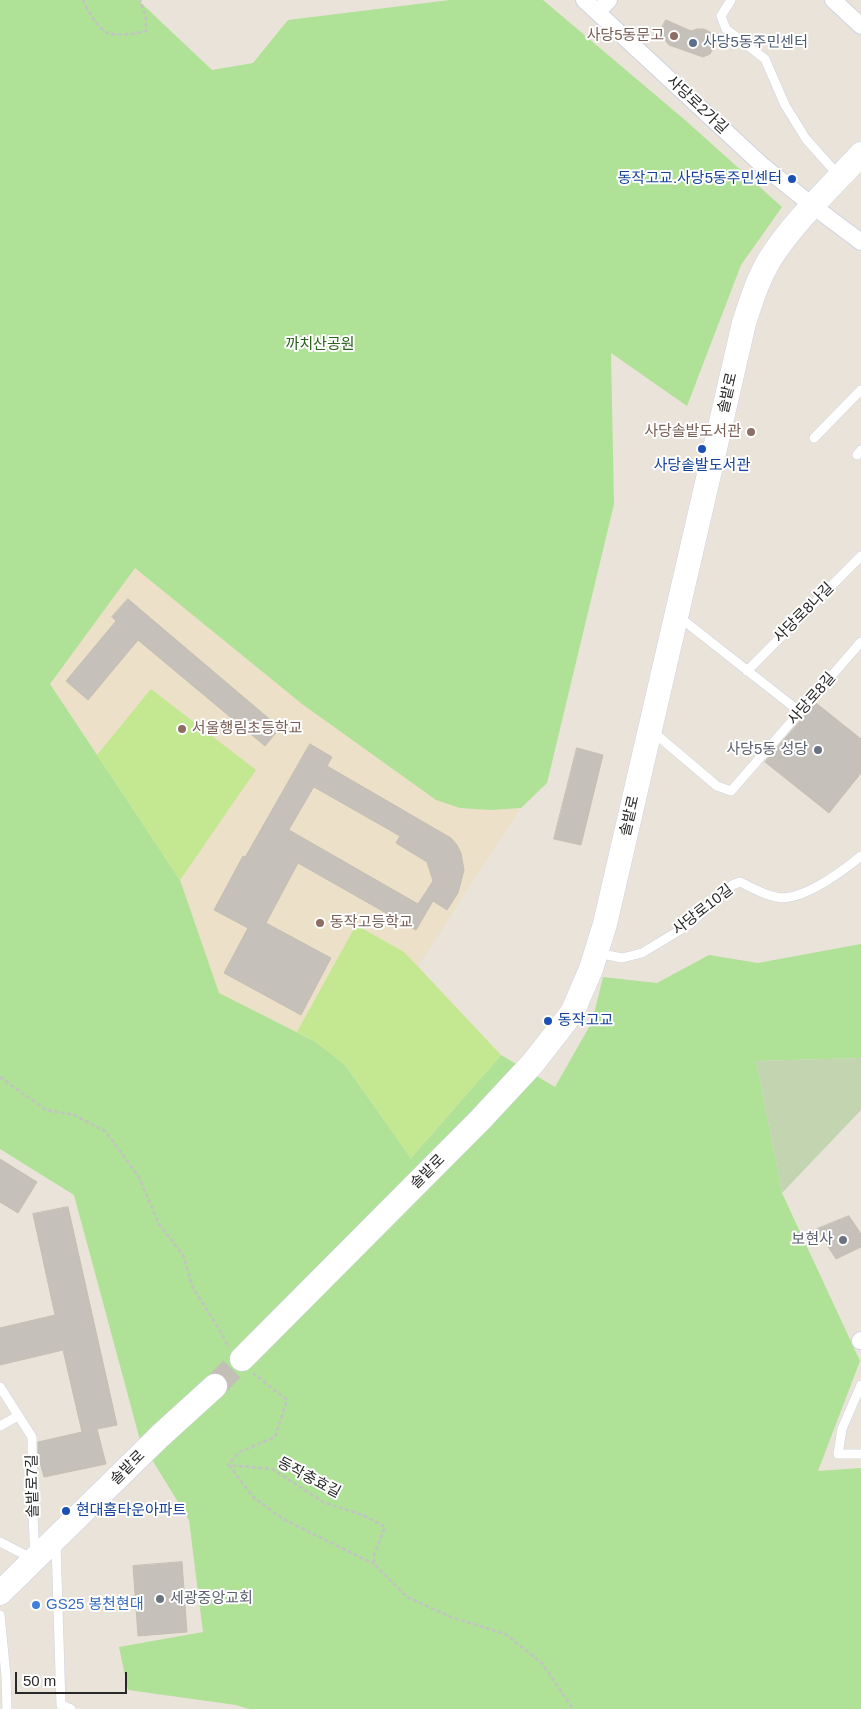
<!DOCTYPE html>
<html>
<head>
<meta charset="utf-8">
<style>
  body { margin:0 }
  #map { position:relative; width:861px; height:1709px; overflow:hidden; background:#eae3d9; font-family:Helvetica,sans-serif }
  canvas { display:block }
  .scale { position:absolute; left:15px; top:1672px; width:112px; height:22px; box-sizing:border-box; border:2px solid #282828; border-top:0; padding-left:6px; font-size:15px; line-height:18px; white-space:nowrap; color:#282828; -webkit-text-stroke:4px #fff; paint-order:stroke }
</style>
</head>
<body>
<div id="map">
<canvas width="861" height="1709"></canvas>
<div class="scale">50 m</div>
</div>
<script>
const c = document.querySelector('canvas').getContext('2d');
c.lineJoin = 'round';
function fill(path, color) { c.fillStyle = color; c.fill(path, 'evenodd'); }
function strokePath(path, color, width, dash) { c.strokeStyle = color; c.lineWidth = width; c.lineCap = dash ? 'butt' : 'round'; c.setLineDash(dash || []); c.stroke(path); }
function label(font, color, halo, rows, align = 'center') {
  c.font = font + ' Helvetica,"Noto Sans KR",sans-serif'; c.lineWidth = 4; c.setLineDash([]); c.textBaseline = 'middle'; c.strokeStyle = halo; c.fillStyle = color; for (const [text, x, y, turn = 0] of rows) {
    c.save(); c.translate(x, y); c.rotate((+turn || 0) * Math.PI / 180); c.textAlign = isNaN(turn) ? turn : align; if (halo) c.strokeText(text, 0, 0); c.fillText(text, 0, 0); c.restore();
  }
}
fill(new Path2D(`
  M135 567 302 704 436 800 461 808 491 810 521 808 418 966 501 1055 411 1158 345 1065 316 1042 219 993 180 880 50 684Z`), '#ece0c8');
fill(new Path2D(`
  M0 0H138L212 70 253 63 288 20 450 0H543L685 120 782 207 741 265 687 406 611 353 614 504 547 783 521 808 491 810 460 808 436 800 302 704 135 568 50 684 180 880 219 993 316 1042 345 1065 411 1158 501 1055 555 1087 592 1022 603 977 657 983 709 955 758 963 861 944V1058L756 1061 782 1193 860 1361 818 1471 861 1468V1709H249L236 1705 128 1690 119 1647 203 1632 189 1520 140 1440 74 1195 0 1149Z`), '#afe196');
fill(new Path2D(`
  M861 1058V1110L782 1193 756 1061Z`), '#c2d4b0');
fill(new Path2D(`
  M151 689 256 770 180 880 97 755Z
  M356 925 404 952 501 1055 411 1158 345 1065 316 1042 297 1032Z`), '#c3e891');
const building = new Path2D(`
  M666 20 691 31 697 29H704L710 32 714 37V47L710 54 703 57 669 45 659 33Z
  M128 599 280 728 265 746 138 640 88 700 66 681 116 621 112 617Z
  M816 703 861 739V773L829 813 765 762Z
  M310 744 332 757 327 766 451 838 457 845 461 853 464 870 458 893 447 910 433 901 416 930 298 863 266 923 331 958 301 1015 224 973 248 928 214 910 243 856 245 857ZM314 787 400 836 396 843 427 862 433 881 418 904 289 830Z
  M577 748 603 755 581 845 554 839Z
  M0 1159 37 1182 18 1213 0 1202Z
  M68 1207 117 1425 97 1429 106 1464 44 1477 38 1455V1442L82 1432 63 1350 0 1365V1328L55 1315 33 1214Z
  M849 1216 861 1234V1247L836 1259 817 1229Z
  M182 1562 187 1632 138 1636 133 1566Z`);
fill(building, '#c5c0b9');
strokePath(building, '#c5bfb3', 1);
strokePath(new Path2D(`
  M215 1386 242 1359`), '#c3beb6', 24, [24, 12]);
const lane = new Path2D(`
  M731 0 721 16 726 29 765 59 785 105 806 139 840 177
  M814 438 861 390
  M857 455 861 450
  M678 616 800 712
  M747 671 861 556
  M652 731 717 786 731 791 861 642
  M597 953 622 958 642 953 690 924 732 885 740 882C751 887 764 895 776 897 800 903 843 871 861 856
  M861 1385 842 1429 838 1454H861
  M0 1387 32 1437 33 1515 35 1560 0 1542
  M0 1426 18 1416
  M56 1544 61 1705 71 1709
  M0 1615 6 1676 7 1709`);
const street = new Path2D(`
  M584 0 763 166 813 206 861 242
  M833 0 861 26
  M597 12 609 0
  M860 1341 861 1340`);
const secondary = new Path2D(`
  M242 1359 480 1120 533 1063 572 1013 591 969 605 924 744 323C751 301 758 279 770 259 795 220 830 188 861 154
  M0 1593 160 1436 215 1386`);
strokePath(lane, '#ced2e1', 10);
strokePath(street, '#ced2e1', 18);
strokePath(secondary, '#ced2e1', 25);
strokePath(new Path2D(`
  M83 0C87 9 97 27 106 32 117 37 134 34 146 31V18L140 0
  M0 1077 46 1110 74 1115 105 1131 139 1177 159 1224 183 1255 193 1288 219 1329 229 1348
  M253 1373 287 1400 275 1437 239 1452 228 1465 272 1469 325 1503 363 1515 385 1527 374 1555V1564L407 1597 451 1617 505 1634 542 1663 573 1709
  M229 1465 253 1497 283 1519 374 1564`), '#c3c3c3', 2.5, [4, 2.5]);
strokePath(lane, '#fff', 9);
strokePath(street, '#fff', 16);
strokePath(secondary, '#fff', 24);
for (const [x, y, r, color] of [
  [674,36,5,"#8d6e63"],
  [693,43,5,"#5c6f8a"],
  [792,179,5,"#1a4fb4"],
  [751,432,5,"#8d6e63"],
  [702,449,5,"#1a4fb4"],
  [182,729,5,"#8d6e63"],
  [818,750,5,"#6b7280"],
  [320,923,5,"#8d6e63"],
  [548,1021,5,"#1a4fb4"],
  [843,1240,5,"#6b7280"],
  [66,1511,5,"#1a4fb4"],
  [160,1599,5,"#6b7280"],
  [36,1605,5,"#3f7fe0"]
]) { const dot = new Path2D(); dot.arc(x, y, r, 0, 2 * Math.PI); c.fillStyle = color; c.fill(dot); strokePath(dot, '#fff', 2); }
label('15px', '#785e54', '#fff', [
  ["사당5동문고",664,36],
  ["사당솔밭도서관",741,432],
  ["서울행림초등학교",192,729,"left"],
  ["동작고등학교",330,923,"left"]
], 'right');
label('15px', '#4e5e75', '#fff', [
  ["사당5동주민센터",703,43]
], 'left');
label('15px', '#282828', '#fff', [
  ["사당로2가길",697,105,43],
  ["솔밭로",728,393,-77],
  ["사당로8나길",804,613,-45],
  ["사당로8길",812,699,-49],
  ["솔밭로",630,816,-77],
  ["사당로10길",703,910,-38],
  ["솔밭로",428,1172,-45],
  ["솔밭로",128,1468,-45],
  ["동작충효길",309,1478,28],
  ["솔밭로7길",33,1486,-91]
]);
label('15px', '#164399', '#fff', [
  ["동작고교.사당5동주민센터",782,179,"right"],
  ["사당솥발도서관",702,466,"center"],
  ["동작고교",558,1021],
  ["현대홈타운아파트",76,1511]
], 'left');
label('15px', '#29621a', '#fff', [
  ["까치산공원",320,345]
]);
label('15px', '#5b616d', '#fff', [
  ["사당5동 성당",808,750],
  ["보현사",833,1240],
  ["세광중앙교회",170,1599,"left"]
], 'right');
label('15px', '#366cbe', '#fff', [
  ["GS25 봉천현대",46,1605]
], 'left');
</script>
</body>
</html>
